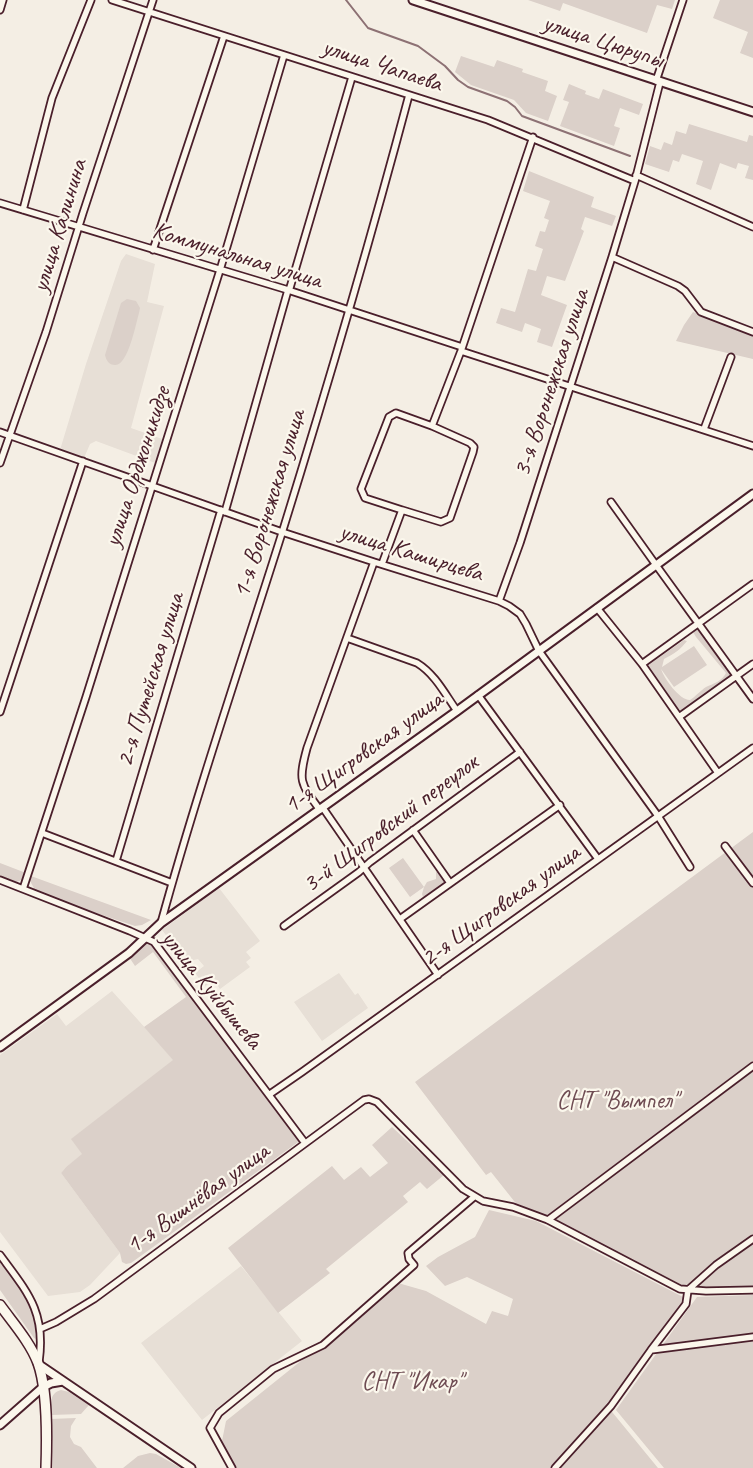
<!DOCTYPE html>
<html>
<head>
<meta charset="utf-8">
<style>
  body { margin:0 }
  canvas { display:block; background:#f4eee4 }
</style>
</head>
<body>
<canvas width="753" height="1468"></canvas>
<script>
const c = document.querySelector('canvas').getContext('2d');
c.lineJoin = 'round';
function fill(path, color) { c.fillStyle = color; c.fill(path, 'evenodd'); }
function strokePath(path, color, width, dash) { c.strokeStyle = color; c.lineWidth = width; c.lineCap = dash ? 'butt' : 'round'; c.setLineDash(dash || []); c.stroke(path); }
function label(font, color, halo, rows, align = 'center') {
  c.font = font + ' Caveat,sans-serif'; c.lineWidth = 4.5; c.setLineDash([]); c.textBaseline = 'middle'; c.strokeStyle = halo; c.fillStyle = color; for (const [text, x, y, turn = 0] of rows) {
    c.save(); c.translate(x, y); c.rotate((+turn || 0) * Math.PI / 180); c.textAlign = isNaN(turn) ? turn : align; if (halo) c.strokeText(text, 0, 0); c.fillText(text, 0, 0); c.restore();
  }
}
fill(new Path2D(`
  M126 254 155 264 147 302 164 306 131 428 165 440 158 464 96 441 90 444 84 458 60 450 86 364 121 261Z
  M219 888 260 941 246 952 251 958 246 962 250 967 220 989 214 980 205 986 195 973 204 966 198 959 194 960 188 964 162 930Z
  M339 973 355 995 358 993 368 1008 322 1041 294 1002Z
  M112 991 174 1060 72 1139 83 1154 66 1167 61 1173 120 1253 90 1285 80 1292 48 1296 0 1232V1055L57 1014 66 1026Z
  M241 1266 302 1341 202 1420 141 1343Z`), '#e7dfd6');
fill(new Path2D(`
  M528 0H675L672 9 657 5 647 33 563 3 560 11Z
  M720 0H753V58L740 53 748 32 713 18Z
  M461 56 494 67 497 60 523 69 522 72 548 81 545 91 557 96 548 121 526 113 514 100 471 85 455 72Z
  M569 84 586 91 585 94 599 99 603 89 643 104 639 115 620 108 614 126 620 128 614 146 560 126 569 102 563 100Z
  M689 124 747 142 749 135 753 136V180L745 178 749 166 738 163 736 169 720 163 711 190 696 184 703 161 682 154 679 162 673 160 669 172 645 164 650 146 661 150 664 142 672 145 676 131 686 134Z
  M529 171 594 197 591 207 616 216 612 226 585 217 581 229 584 231 565 281 547 276 541 295 567 305 552 347 537 342 541 329 525 323 522 332 496 323 501 308 515 312 528 269 536 271 543 249 535 246 540 231 545 232 549 220 544 218 550 201 523 191Z
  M127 299 136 301 140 308 139 313C136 323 128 366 115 365 109 365 106 360 105 355L121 303Z
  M693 312 753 336V359L676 341 684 325Z
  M698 628 701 630 732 674 731 678 684 711H681L676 706 649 666 650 664 684 640 687 641C681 649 674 654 664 659L662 667 694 646 707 665 674 687 661 669C664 678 679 700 690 700 695 697 701 690 706 687 713 684 722 681 726 673L696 637 693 632Z
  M753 832V1287L707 1289 686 1287 551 1218 518 1206 491 1172 486 1175 415 1082Z
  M403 858 424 887 427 882 436 879V872L441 871 448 880 446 884 426 898 423 897 422 894 424 887 410 897 389 868Z
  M0 863 26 873 22 880 16 882 0 876Z
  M31 876 151 920 142 925 135 926 87 910 35 890 30 881Z
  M151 943 301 1140 131 1263 126 1264 122 1262 120 1253 61 1173 66 1167 82 1154 71 1139 173 1060 144 1027 186 997 153 952 135 966 129 957 145 944Z
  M392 1127 444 1175 427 1189 420 1182 403 1196 408 1202 326 1269 330 1273 278 1313 228 1248 332 1166 344 1180 361 1167 370 1177 388 1163 372 1145Z
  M489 1210 536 1221 683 1297 685 1300 608 1407 658 1468H236L222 1441 226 1421 398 1283 426 1291 486 1324 492 1311 508 1316 513 1299 467 1277 445 1286 426 1266 438 1257 475 1237Z
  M0 1260 29 1299 33 1309 38 1340 34 1338 0 1290Z
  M753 1295V1468H664L616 1410 697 1297Z
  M61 1390 69 1392 89 1405 81 1414 51 1415C51 1404 49 1393 61 1390Z
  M76 1418 71 1426 70 1437 74 1444 81 1447 97 1468H49L50 1419Z
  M150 1453 156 1454 181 1468H123L138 1456Z`), '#dbd0c9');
strokePath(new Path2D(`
  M346 0 368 28 418 46 445 66 458 80 468 87 507 101 515 107 522 116 630 156`), '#8d7174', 2);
const minor = new Path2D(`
  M112 0 488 120 635 181
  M0 10 3 0
  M656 81 683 0
  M636 175 753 227
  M0 203 288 290 462 347
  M23 210 52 98 91 0
  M153 250 224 36
  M612 257 678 286 685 291 701 312 753 332
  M289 291 352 77
  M461 351 753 446
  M704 429 731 357
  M0 432 282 532 374 562 499 601 509 606 520 614 526 624 539 651 658 816 690 867
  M0 463 46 332 83 213 153 0
  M611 502 656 565 753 699
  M402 510 441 522 450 518 473 452 474 447 470 443 432 426 461 351 533 137
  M225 512 288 290
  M382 564 402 510 365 498 361 489 389 417 396 413 432 426
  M499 601 520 543 612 257 635 181 660 82
  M597 608 642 664 718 773
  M347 638 417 663C435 674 445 694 457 711
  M642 664 753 584
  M478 695 598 859
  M0 712 83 461
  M679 717 753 664
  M323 808 438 975
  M320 810C300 783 298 781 307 748L374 562
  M413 830 450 883
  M42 833 172 883
  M725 846 753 883
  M116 861 221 510
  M0 880 130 931 154 942 305 1143
  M23 889 86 697 220 270 284 55
  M400 919 560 805
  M161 923C197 792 241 663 282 533 327 388 370 242 409 95
  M284 926 359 872 370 862 520 752
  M270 1094 302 1072 753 748
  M548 1220 753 1066
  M0 1255C28 1293 46 1312 39 1362
  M40 1329 56 1322 94 1299 364 1100 369 1099 377 1102 463 1189 483 1201 513 1207 548 1220 680 1289 706 1291 753 1290
  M651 1350 686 1304 688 1290 716 1265 753 1239
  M232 1468 210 1428 219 1413 273 1369 323 1345 414 1265 409 1259 408 1253 474 1197
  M555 1468 611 1406 651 1350 753 1337`);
const tertiary = new Path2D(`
  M413 0 753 112
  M0 1047 129 953 161 923 457 711 753 494
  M38 1364 191 1468
  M0 1425 43 1387 51 1383 63 1381`);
const primary = new Path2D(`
  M0 1305C13 1323 30 1342 38 1363 48 1391 47 1438 46 1468`);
strokePath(minor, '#4a1f2b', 9);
strokePath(tertiary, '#4a1f2b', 11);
strokePath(primary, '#4a1f2b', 12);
strokePath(minor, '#fbf7ec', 5.5);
strokePath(tertiary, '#fbf7ec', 7);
strokePath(primary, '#fbf7ec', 9);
label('25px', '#4a1f2b', '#fbf7ec', [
  ["улица Цюрупы",603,42,18],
  ["улица Чапаева",382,66,18],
  ["улица Калинина",60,226,-73],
  ["Коммунальная улица",237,256,17],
  ["3-я Воронежская улица",552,383,-72],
  ["улица Орджоникидзе",138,467,-72],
  ["1-я Воронежская улица",270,504,-73],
  ["улица Каширцева",411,553,17],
  ["2-я Путейская улица",151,680,-73],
  ["1-я Щигровская улица",364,753,-36],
  ["3-й Щигровский переулок",391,824,-37],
  ["2-я Щигровская улица",501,906,-36],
  ["улица Куйбышева",211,990,51],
  ["1-я Вишнёвая улица",198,1199,-36]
]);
label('25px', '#6e4b52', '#fbf7ec', [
  ["СНТ \"Вымпел\"",617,1101],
  ["СНТ \"Икар\"",412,1382]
]);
</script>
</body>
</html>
